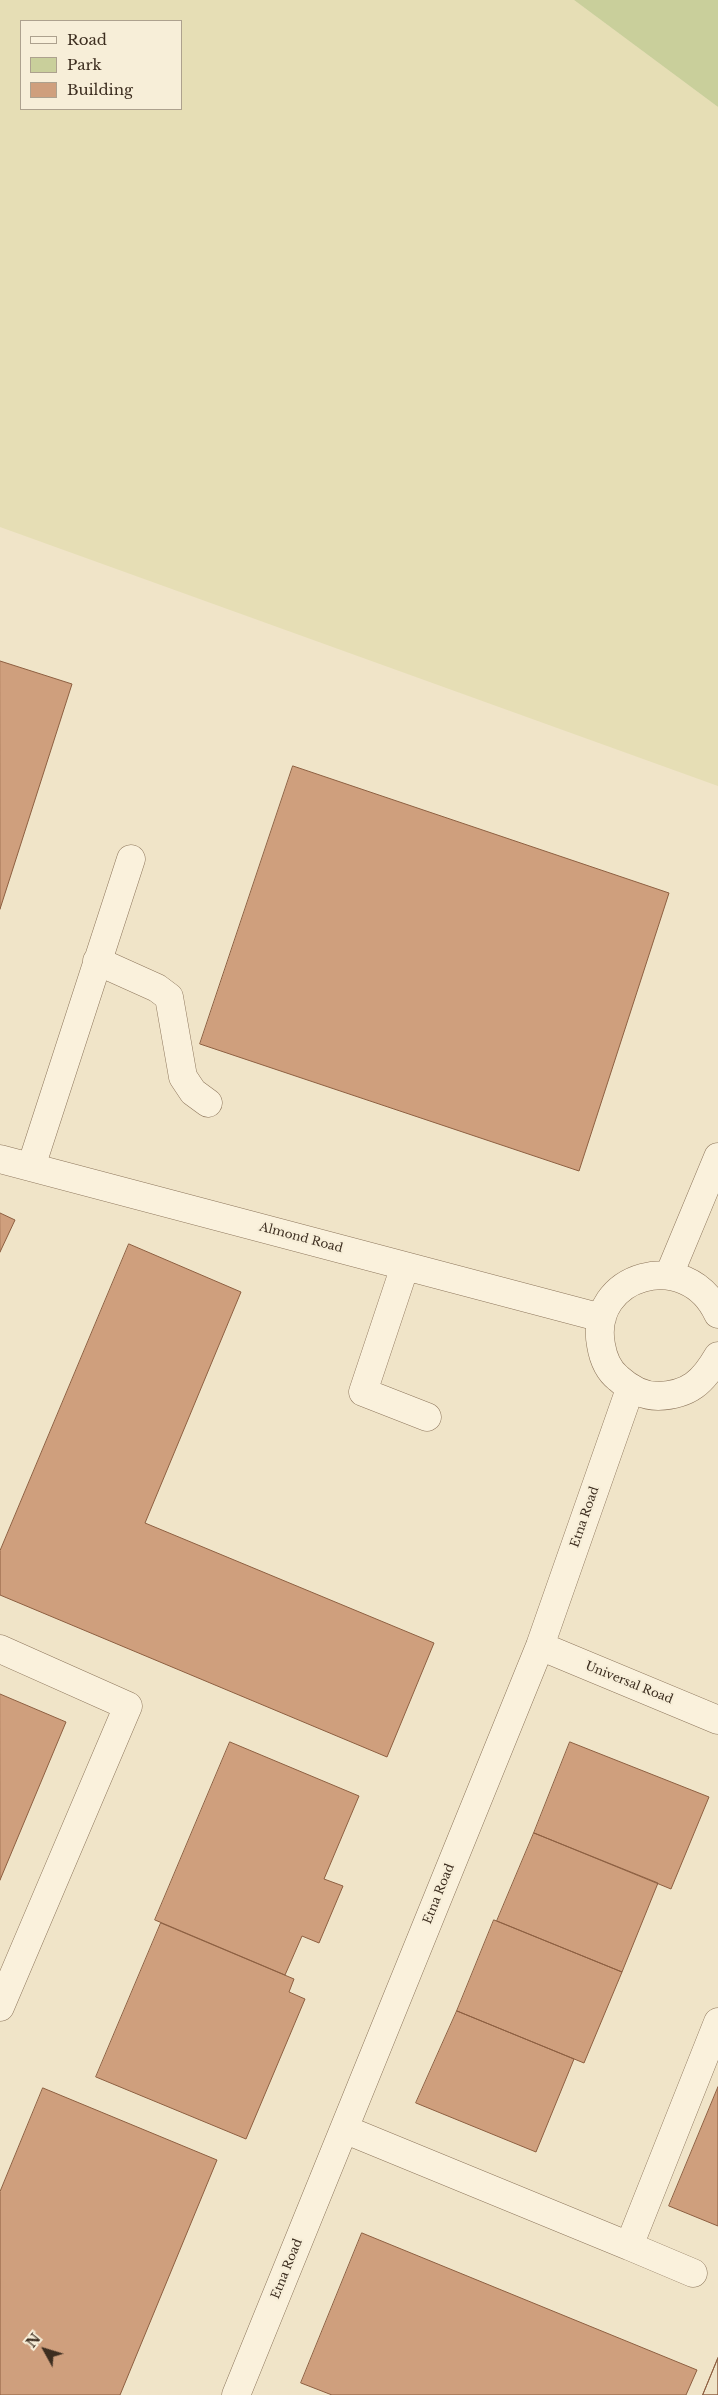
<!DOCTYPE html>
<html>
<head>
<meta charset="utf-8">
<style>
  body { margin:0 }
  #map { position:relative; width:718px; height:2395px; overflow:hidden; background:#f0e4c8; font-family:"Libre Baskerville",serif }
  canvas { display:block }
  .legend { position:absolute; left:20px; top:20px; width:162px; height:90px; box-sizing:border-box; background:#f7eed8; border:1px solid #ada18e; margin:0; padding:6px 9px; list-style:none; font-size:15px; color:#3d2e20 }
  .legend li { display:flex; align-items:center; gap:10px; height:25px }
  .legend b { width:25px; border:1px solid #ada18e }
  .north { position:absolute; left:20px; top:2325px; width:50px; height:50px; -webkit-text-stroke:4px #f7eed8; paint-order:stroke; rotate:309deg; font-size:14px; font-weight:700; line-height:20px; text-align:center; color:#3d2e20 }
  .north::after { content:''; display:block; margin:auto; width:18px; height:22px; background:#3d2e20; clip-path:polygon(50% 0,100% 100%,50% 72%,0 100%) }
</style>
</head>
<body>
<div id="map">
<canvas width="718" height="2395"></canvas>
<ul class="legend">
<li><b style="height:6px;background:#faf1dc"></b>Road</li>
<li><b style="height:14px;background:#c9cf9b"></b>Park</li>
<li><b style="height:14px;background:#cf9f7d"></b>Building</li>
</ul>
<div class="north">N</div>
</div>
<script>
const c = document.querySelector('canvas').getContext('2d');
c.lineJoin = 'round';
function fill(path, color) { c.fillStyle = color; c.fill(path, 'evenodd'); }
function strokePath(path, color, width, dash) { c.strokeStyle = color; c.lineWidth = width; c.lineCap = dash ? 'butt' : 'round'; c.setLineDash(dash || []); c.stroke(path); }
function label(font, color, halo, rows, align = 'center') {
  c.font = font + ' "Libre Baskerville",serif'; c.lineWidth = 4.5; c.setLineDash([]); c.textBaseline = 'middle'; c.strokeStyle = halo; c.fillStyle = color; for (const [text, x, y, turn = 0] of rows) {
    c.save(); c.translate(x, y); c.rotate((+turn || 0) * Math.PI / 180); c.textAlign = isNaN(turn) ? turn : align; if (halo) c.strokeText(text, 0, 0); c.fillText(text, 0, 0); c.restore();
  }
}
fill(new Path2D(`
  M0 0H574L718 107V786L0 527ZM21 21H181V109H21Z`), '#e6deb5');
fill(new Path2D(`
  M574 0H718V107Z`), '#c9cf9b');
const building = new Path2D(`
  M0 661 72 684 0 909Z
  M293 766 669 893 579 1171 200 1044Z
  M0 1213 15 1220 0 1252Z
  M129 1244 241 1292 145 1523 434 1643 387 1757 0 1595V1551Z
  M0 1694 66 1722 0 1880Z
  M230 1742 359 1796 324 1879 343 1886 319 1943 302 1936 285 1975 155 1920Z
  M570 1742 709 1797 671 1889 534 1833Z
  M534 1833 658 1883 622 1972 497 1921Z
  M494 1920 622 1972 584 2063 457 2011Z
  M161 1923 294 1979 289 1992 305 1999 246 2139 96 2077Z
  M457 2011 574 2059 536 2152 416 2103Z
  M718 2087V2226L669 2206Z
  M43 2088 217 2160 120 2395H0V2192Z
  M362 2233 697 2370 686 2395H332L301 2383Z
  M718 2358V2395H703Z
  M718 2358V2395H703Z`);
fill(building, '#cf9f7d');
strokePath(building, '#8d5f41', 1);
const minor = new Path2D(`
  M97 961 157 988 169 997 183 1077 193 1092 208 1103
  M0 1159 602 1318
  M31 1167 131 859
  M405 1266 363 1392 427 1417
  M669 1275 718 1157
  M718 1314C687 1246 588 1275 601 1345 603 1357 608 1370 618 1378 629 1388 642 1396 658 1396 689 1395 703 1382 718 1356
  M540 1646 718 1720
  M0 1649 128 1706 0 2007
  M344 2129 629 2246 718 2022
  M629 2246 693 2273
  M236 2395 540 1646 630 1389`);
strokePath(minor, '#8d765c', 29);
strokePath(minor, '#faf1dc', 28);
label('12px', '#3d2e20', '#f7eed8', [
  ["Almond Road",301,1238,15],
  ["Etna Road",585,1517,-71],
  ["Universal Road",629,1683,22],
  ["Etna Road",439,1894,-68],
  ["Etna Road",287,2269,-68]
]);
</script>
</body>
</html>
